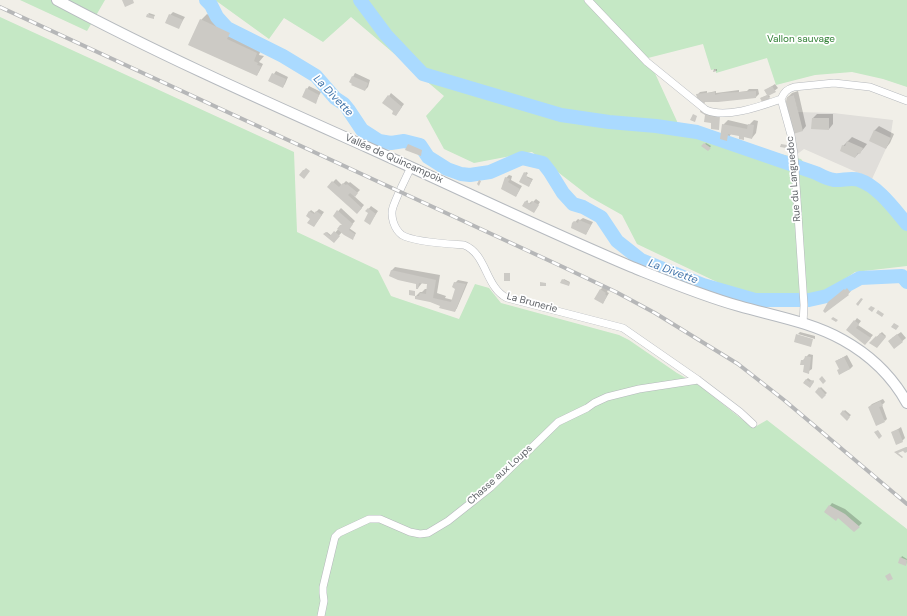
<!DOCTYPE html>
<html>
<head>
<meta charset="utf-8">
<style>
  body { margin:0 }
  canvas { display:block; background:#f1efe8 }
</style>
</head>
<body>
<canvas width="907" height="616"></canvas>
<script>
const c = document.querySelector('canvas').getContext('2d');
c.lineJoin = 'round';
function fill(path, color) { c.fillStyle = color; c.fill(path, 'evenodd'); }
function strokePath(path, color, width, dash) { c.strokeStyle = color; c.lineWidth = width; c.lineCap = dash ? 'butt' : 'round'; c.setLineDash(dash || []); c.stroke(path); }
function label(font, color, halo, rows, align = 'center') {
  c.font = font + ' "DM Sans",sans-serif'; c.lineWidth = 3.5; c.setLineDash([]); c.textBaseline = 'middle'; c.strokeStyle = halo; c.fillStyle = color; for (const [text, x, y, turn = 0] of rows) {
    c.save(); c.translate(x, y); c.rotate((+turn || 0) * Math.PI / 180); c.textAlign = isNaN(turn) ? turn : align; if (halo) c.strokeText(text, 0, 0); c.fillText(text, 0, 0); c.restore();
  }
}
fill(new Path2D(`
  M794 95 798 112 833 113 893 120 890 140 872 179 804 149 796 155 786 102 787 97Z`), '#e0deda');
fill(new Path2D(`
  M20 0H105L87 31Z
  M215 0H907V87L883 79 852 72 815 75 776 85 767 58 716 73V69L711 70 703 44 648 58 681 130 801 159 811 172 869 186 907 229V266L855 272 828 291 797 300 740 293 637 244 622 215 590 197 532 152 474 163 444 149 426 116 444 96 351 17 323 42 284 18 269 39Z
  M0 17 294 152 297 232 378 270 391 296 459 319 475 284 489 288 501 303 619 335 629 340 677 373 700 386 753 428 767 420 907 529V616H0Z`), '#c5e8c5');
fill(new Path2D(`
  M173 12 185 17 178 28 170 15Z
  M149 13 155 15 154 17 153 18 148 14Z
  M207 14 235 27 233 33 262 47 259 55 264 56 259 62 263 64 259 72 257 75 201 20Z
  M714 69H717V71L713 72Z
  M276 71 288 77 285 84 283 87 269 81Z
  M355 73 370 80 368 87 365 90 350 82Z
  M775 84 778 88 769 95 770 97 769 98 763 101 761 98 768 95 766 90Z
  M309 86 321 92 315 103 307 89Z
  M749 89H758L759 94 756 97 705 101 704 105 697 95 700 92 707 91V93L716 91V93L739 90V92L747 91Z
  M798 91 806 126 802 131 788 97 792 93Z
  M391 93 404 104 396 115 389 96Z
  M817 114H833V124L829 129 813 118Z
  M728 120 749 125 754 120 758 121 756 133 752 138 745 136 743 138 740 135 731 134 727 140 723 125Z
  M879 126 894 134 890 143 886 148 874 131Z
  M852 137 867 144 864 148 855 157 843 146Z
  M711 140 713 141 711 144 709 142Z
  M411 142 424 147 423 152 420 155 409 145Z
  M706 143 711 146 708 150 703 146Z
  M526 172 528 173 526 176 533 179 529 186 525 173Z
  M509 175 512 176 511 180 522 186 516 196 504 190 506 178Z
  M336 179 342 185 346 181 349 183 350 182 360 190 354 196 364 205 360 210 328 187Z
  M536 199 540 202 534 212 523 206 527 200 528 201 527 205 532 201 533 202Z
  M371 206 378 211 370 223 369 213 367 211Z
  M341 208 355 221 349 228 356 233 354 237 342 232 336 239 324 234 327 232 332 236 343 224 334 216Z
  M319 209 324 212 314 226 312 218 307 215 311 210 315 213Z
  M583 218 593 222 586 234 572 225 578 219 580 220Z
  M395 267 440 275 437 293 446 296 445 298 453 300 456 288 455 283 458 280 468 282 457 308 455 311 442 302 416 296 420 292H422L425 289H427L428 284 422 283 418 288V281L390 276 392 270Z
  M564 279 570 282 569 284 563 280Z
  M603 287 608 290 607 292 609 293 603 303 600 290Z
  M847 287 851 291 848 294 832 300Z
  M857 318 861 321 858 325 873 335 868 341 848 330Z
  M800 332 815 336V339L798 334Z
  M882 332 886 336 877 347 871 342Z
  M901 332 906 338 894 348 892 338Z
  M809 354 813 355 812 369 809 371 802 361Z
  M847 355 853 366 850 369 840 373V368L836 361Z
  M808 378 812 381 813 380 814 381 810 387 804 382Z
  M821 387 827 393 822 397 816 392Z
  M883 399 885 402 882 405 887 419 885 421 869 407 872 404Z
  M845 410 851 415 847 419 841 414Z
  M901 427 905 438 902 441 892 433Z
  M832 503 845 509 862 523 854 531 838 517 825 512Z
  M902 556 907 559 906 565 901 558Z`), '#0003');
strokePath(new Path2D(`
  M206 0 211 5 217 17 227 28 283 56 316 76 335 98 344 104 348 109 362 130 379 141 391 143 404 141 420 145 428 157 447 169 461 174 470 175 490 172 522 158 543 163 550 172 563 193 573 204 583 207 601 217 617 241 641 260 703 285 755 300H809L827 296 860 278 902 276 907 282
  M360 0 386 35 423 74 561 115 609 122 656 126 697 132 816 173C822 176 827 179 834 180 842 181 851 177 859 180 878 186 895 210 907 224`), '#aadaff', 14);
fill(new Path2D(`
  M122 0H133L134 3 125 7Z
  M147 14 154 16V19L146 17Z
  M169 14 183 20 179 29 165 23Z
  M200 19 230 33 227 39 257 53 254 61 258 63 257 65 261 66 257 76 188 45Z
  M272 73 286 79 283 88 268 81Z
  M352 76 368 83 365 91 351 85 352 84 349 82Z
  M772 86 776 92 768 96 770 99 762 102 760 98 767 95 764 90Z
  M306 88 319 95 316 104 302 97Z
  M756 91V98L718 102H705L704 101V106L698 102 696 94 715 92V95L722 93Z
  M388 95 402 107 396 116 392 114 393 111 382 103Z
  M794 95 803 131 793 134 786 102 787 97Z
  M701 109 720 115 719 130 711 129V123L704 122 705 115 700 112Z
  M693 114 697 116 695 122 690 120Z
  M812 118H829V130L811 129Z
  M722 124 747 129 748 124 754 125 752 139 744 137V140L739 139V136L728 134 727 141 720 139Z
  M874 130 891 138 886 149 869 141Z
  M847 141 863 148 860 154 858 153 855 158 840 151 842 145 845 146Z
  M704 143 711 148 708 151 701 146Z
  M408 144 422 150 421 156 405 150Z
  M781 144 787 145 786 148 780 147Z
  M306 168 310 171 304 179 299 175 303 170H304Z
  M524 172 527 174 526 177 532 180 529 187 519 182Z
  M505 177 510 179 508 182 520 189 516 197 501 189Z
  M479 180 481 181 479 186 477 184Z
  M332 181 339 187 343 183 346 185 347 184 358 193 355 197 350 193 348 195 362 208 357 214 327 187Z
  M525 201 531 204 532 201 539 205 534 213 522 206Z
  M368 208 376 214 370 225 364 221 368 213 365 211Z
  M337 210 353 224 349 230 355 234 353 240 344 235 337 229 340 225H342L333 216Z
  M309 211 314 214 316 211 322 215 314 227 307 223 310 219 306 216Z
  M579 220 591 225 586 235 571 228 572 223 574 221 578 223Z
  M334 231 340 236 334 243 323 234 326 232 330 236Z
  M391 270 436 280 433 298 451 302 455 289 452 287 454 282 466 284 455 312 439 308 440 306 430 302 415 299V296H419L420 293 426 294 427 284 419 283 418 289H416V284L398 280 389 276Z
  M504 273H510V281H504Z
  M562 279 570 283 569 286 560 283Z
  M540 282 546 283V286H540Z
  M847 288 850 292 848 294 849 295 825 313 823 311 828 302 844 289 845 290Z
  M600 289 606 293 605 294 607 296 603 304 594 299Z
  M409 290 415 291V296L409 295Z
  M861 298 863 299 858 306 856 304Z
  M871 306 875 308 872 312 868 309Z
  M878 310 884 314 882 317 876 313Z
  M833 317 838 320 836 322 831 319Z
  M854 320 859 324 856 328 871 338 865 345 846 330Z
  M894 323 899 326 896 330 891 327Z
  M880 333 886 337 877 348 869 343 876 336 877 337Z
  M796 334 813 339 811 347 794 342Z
  M897 334 903 342 894 349 888 341Z
  M805 356 811 357 809 374 803 372 804 365H800L801 360H804Z
  M844 357 850 369 839 375 837 370 839 369 835 361Z
  M822 376 826 381 823 384 819 379Z
  M806 379 810 382 811 380 814 382 810 388 803 383Z
  M819 387 826 395 822 399 815 392Z
  M880 401 883 406 879 407 885 422 876 426 868 407Z
  M843 410 850 417 847 421 840 414Z
  M898 429 903 442 896 445 891 432Z
  M878 430 882 436 879 439 874 432Z
  M906 447H907V452L905 453 903 451 898 453 903 457 902 458 894 452Z
  M829 505 845 514 860 527 854 532 838 518 836 521 824 512Z
  M900 557 907 560 906 566 898 563Z
  M890 573 893 579 888 581 885 576Z`), '#cccac5');
const street = new Path2D(`
  M588 0 647 62 706 110C726 119 761 106 781 99
  M411 167C405 180 398 193 393 207 390 216 394 229 402 235 413 242 449 244 464 245 487 254 485 287 507 298L623 328 698 380 740 412 753 424
  M803 324 804 305 794 154 791 135 781 99C784 92 787 89 794 87L834 83 870 87 907 101
  M321 616 324 601 323 593V587L335 537 339 533 369 519H380L410 532 420 534 428 533 448 521 491 487 558 422 587 408 594 403 607 397 639 389 698 380`);
const secondary = new Path2D(`
  M57 0C158 54 262 100 367 147 455 187 542 229 632 267 667 281 703 296 739 306 774 316 811 322 843 340 870 355 892 376 907 403`);
strokePath(street, '#b5b8bc', 8);
strokePath(secondary, '#b6babf', 12);
strokePath(street, '#fff', 7);
strokePath(secondary, '#fff', 10);
const rail = new Path2D(`
  M0 7 563 267 616 292 655 313 738 364 784 400 907 504`);
strokePath(rail, '#b6b7b8', 4);
strokePath(rail, '#fff', 2.5, [8]);
label('10px', '#348238', '#fff', [
  ["Vallon sauvage",801,39]
]);
label('10px', '#5f6368', '#fff', [
  ["Vallée de Quincampoix",394,159,24],
  ["Rue du Languedoc",794,179,-95],
  ["La Brunerie",532,303,15],
  ["Chasse aux Loups",500,475,-42]
]);
label('italic 11px', '#4174aa', '#fff', [
  ["La Divette",333,96,46],
  ["La Divette",673,272,20]
]);
</script>
</body>
</html>
